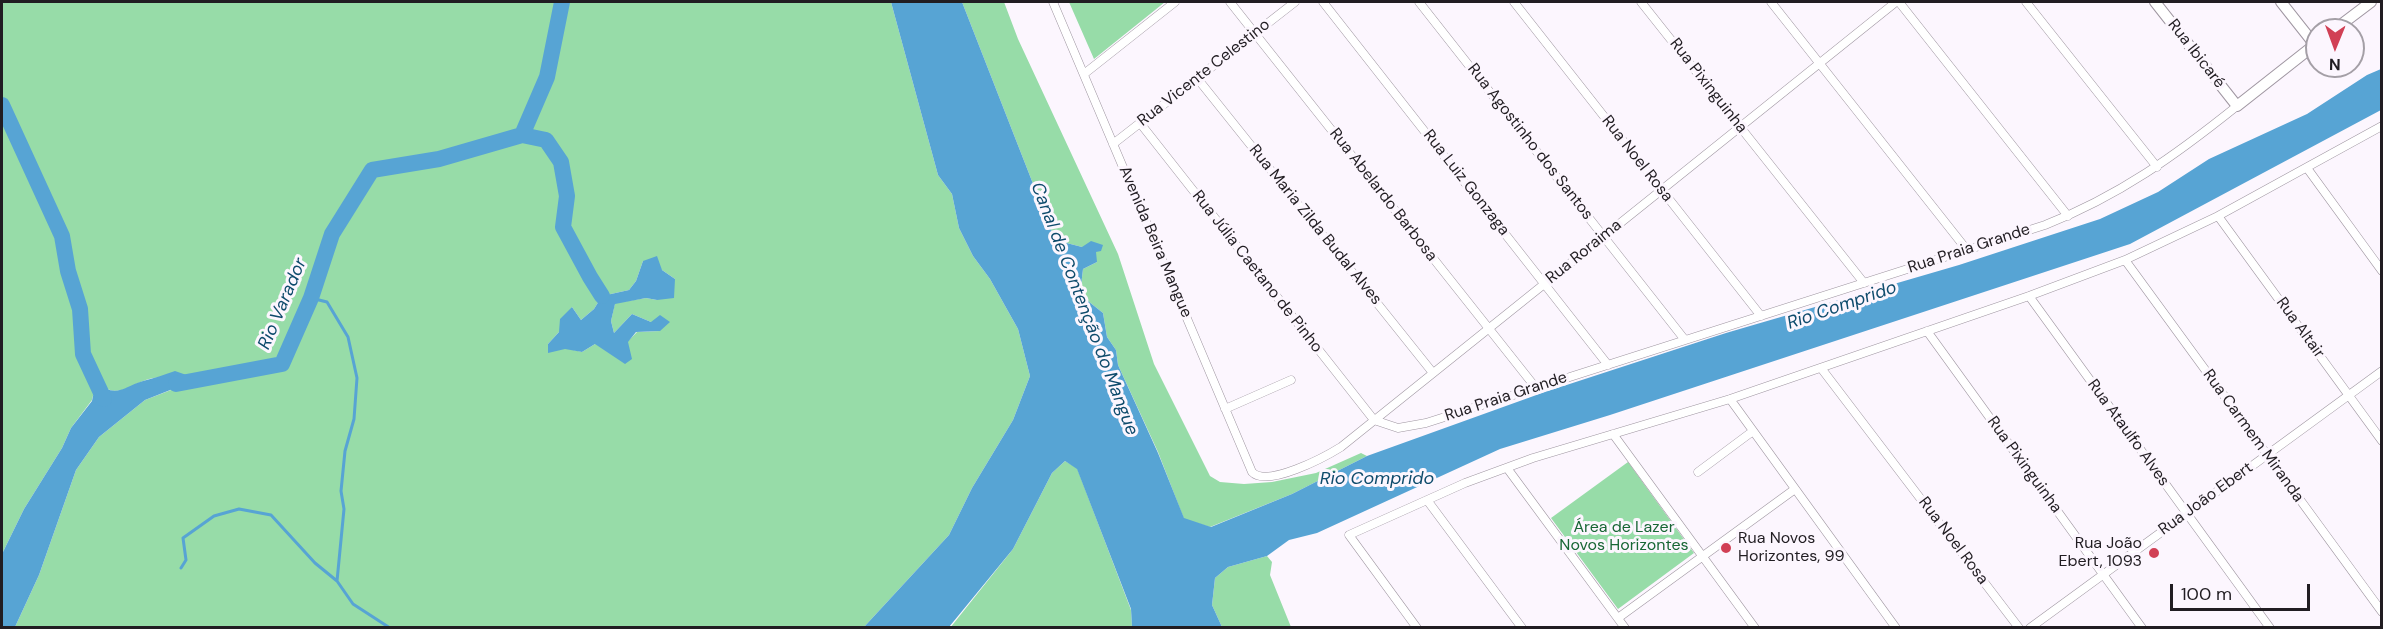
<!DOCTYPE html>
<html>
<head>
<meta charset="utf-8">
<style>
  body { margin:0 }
  #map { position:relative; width:2383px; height:629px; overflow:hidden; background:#fcf6fe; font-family:"DM Sans",sans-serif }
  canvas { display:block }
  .frame { position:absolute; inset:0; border:3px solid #211d22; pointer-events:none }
  .north { position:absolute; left:2305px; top:18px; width:60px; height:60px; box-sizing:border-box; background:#fcf6fe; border:2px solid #a49fa6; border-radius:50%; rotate:181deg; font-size:16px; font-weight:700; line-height:24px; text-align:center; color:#211d22 }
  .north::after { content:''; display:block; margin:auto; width:21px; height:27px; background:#d14055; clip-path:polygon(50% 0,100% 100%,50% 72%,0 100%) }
  .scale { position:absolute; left:2170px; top:584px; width:140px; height:27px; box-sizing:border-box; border:3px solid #211d22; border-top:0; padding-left:8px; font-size:18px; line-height:21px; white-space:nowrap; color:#211d22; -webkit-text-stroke:4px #fcf6fe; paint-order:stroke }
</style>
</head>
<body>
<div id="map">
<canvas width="2383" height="629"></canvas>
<div class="frame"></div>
<div class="north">N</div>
<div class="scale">100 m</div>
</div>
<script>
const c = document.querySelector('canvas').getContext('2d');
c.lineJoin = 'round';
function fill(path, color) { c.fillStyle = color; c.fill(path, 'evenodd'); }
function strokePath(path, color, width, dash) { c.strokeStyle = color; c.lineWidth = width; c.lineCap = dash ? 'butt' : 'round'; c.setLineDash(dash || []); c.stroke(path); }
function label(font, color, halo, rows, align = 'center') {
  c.font = font + ' "DM Sans",sans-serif'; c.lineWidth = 6; c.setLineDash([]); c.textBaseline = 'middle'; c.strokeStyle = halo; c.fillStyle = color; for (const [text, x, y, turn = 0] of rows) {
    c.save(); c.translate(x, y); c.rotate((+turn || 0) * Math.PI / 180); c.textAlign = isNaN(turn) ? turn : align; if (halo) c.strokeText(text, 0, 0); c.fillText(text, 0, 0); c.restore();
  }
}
fill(new Path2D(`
  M2 2H891L938 175 952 194 959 228 973 256 990 279 1018 329 1030 376 1013 420 972 488 949 535 864 627H15L39 575 76 470 99 437 145 400 197 380C183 379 167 376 153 378 129 383 121 401 96 383L92 400 71 428 62 448 24 509 2 554ZM643 261 662 270 675 279 657 300 646 298 615 303 611 321 614 333 632 314 651 322 660 331 637 332 628 341 595 344 582 352 548 344 559 332 572 307 581 320 594 309 602 296 629 290 636 281Z
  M962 2H1004L1018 39 1118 254 1154 364 1210 476 1220 482 1244 484 1272 482 1316 473 1361 453 1367 456 1292 494 1210 527 1184 519 1158 452 1118 365 1116 350 1107 337 1103 313 1083 297 1081 286 1083 269 1097 262 1082 247 1055 240Z
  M1069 2H1165L1094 59Z
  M1065 461 1077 468 1131 610 1132 627 950 628 1013 549 1052 473Z
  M1628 462 1694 553 1618 609 1551 518Z
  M1267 556 1272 562 1270 575 1291 627H1222L1212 605 1215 578 1228 567Z`), '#97dca8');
fill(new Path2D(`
  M891 2H962L1055 240 1082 247 1091 241 1103 245 1101 251 1096 252 1097 262 1083 269 1081 286 1083 297 1103 313 1107 337 1116 350 1118 365 1158 453 1184 518 1211 527 1292 494 1367 456 1542 393 1726 333 1959 265 2100 219 2158 192 2209 159 2307 114 2367 75 2381 69V110L2130 244 1610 415 1500 449 1317 533 1289 540 1267 556 1228 567 1215 578 1212 605 1222 627H1132L1131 609 1077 469 1065 461 1052 473 1013 549 949 627H864L949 535 972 488 1013 420 1030 376 1018 329 990 279 973 256 959 228 952 194 938 175Z
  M657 256 662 270 675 279 674 298 657 300 646 298 615 304 611 321 614 333 632 314 651 322 660 315 670 322 660 331 636 332 628 342 632 359 625 364 595 344 582 352 565 349 548 353V344L559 332 560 319 572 307 581 320 594 309 602 296 629 290 636 281 643 261Z
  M175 371 198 379 145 400 99 437 76 470 39 575 15 627H2V554L24 509 62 448 71 428 92 401 96 382C116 399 123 387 143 381 154 378 164 375 175 371Z`), '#57a4d4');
strokePath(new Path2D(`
  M181 568 186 560 183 538 214 516 239 509 271 515 315 563 337 581 344 509 341 491 345 451 354 419 357 378 348 337 327 302 311 298
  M337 581 353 604 390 628`), '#57a4d4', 3);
strokePath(new Path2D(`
  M2 105 62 236 68 271 80 309 83 354 104 399
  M522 135 546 140 561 162 567 196 563 227 590 277 602 296
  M176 384 282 364 311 298 332 234 372 170 439 159 522 135 547 77 562 2`), '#57a4d4', 16);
const street = new Path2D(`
  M1053 2 1252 472C1267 488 1325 457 1341 447L1896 2
  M1230 2 1536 388
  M1323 2 1608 365
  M1419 2 1685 340
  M1514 2 1761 316
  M1641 2 1864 283
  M1771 2 1967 250
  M1899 2 2068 216
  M2026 2 2157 167
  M1084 74 1175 2
  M1197 78 1433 373
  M1140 123 1374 420 1398 428 1426 423 2045 225C2119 196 2176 155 2237 106
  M1113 144 1295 2
  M2307 168 2382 271
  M2218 216 2382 441
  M2125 260 2382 612
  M2029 296 2270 628
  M1927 331 2142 628
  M1821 368 2019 628
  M1730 399 1896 628
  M1225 409 1291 380
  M1613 434 1755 628
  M1507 468 1625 628
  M1698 472 1753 431
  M1427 500 1522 628
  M1618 618 1795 489
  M1417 628 1349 535 1465 483 1533 458 1730 399 2029 296 2125 260 2218 216 2382 126
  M2030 628 2382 371`);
const secondary = new Path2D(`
  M2155 2 2237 106 2317 43
  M2281 2 2315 45
  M2334 30 2371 2`);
strokePath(street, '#9f96a1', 9);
strokePath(secondary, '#9f96a1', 12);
strokePath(street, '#fff', 8);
strokePath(secondary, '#fff', 10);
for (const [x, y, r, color] of [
  [1726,548,6,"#d14055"],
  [2154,553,6,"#d14055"]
]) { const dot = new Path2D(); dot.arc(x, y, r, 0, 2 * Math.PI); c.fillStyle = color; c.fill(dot); strokePath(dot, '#fcf6fe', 2); }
label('16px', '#211d22', '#fcf6fe', [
  ["Rua Ibicaré",2196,54,52],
  ["Rua Vicente Celestino",1204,73,-38],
  ["Rua Pixinguinha",1708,86,52],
  ["Rua Agostinho dos Santos",1530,142,52],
  ["Rua Noel Rosa",1637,159,52],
  ["Rua Luiz Gonzaga",1466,183,52],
  ["Rua Abelardo Barbosa",1383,195,52],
  ["Rua Maria Zilda Budal Alves",1315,225,51],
  ["Avenida Beira Mangue",1155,242,67],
  ["Rua Praia Grande",1969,249,-18],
  ["Rua Roraima",1584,252,-39],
  ["Rua Júlia Caetano de Pinho",1257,272,52],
  ["Rua Altair",2300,328,54],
  ["Rua Praia Grande",1506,397,-18],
  ["Rua Ataulfo Alves",2128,433,54],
  ["Rua Carmem Miranda",2253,436,54],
  ["Rua Pixinguinha",2024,465,54],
  ["Rua João Ebert",2206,499,-36],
  ["Rua Noel Rosa",1953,541,53]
]);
label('16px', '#186635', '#fcf6fe', [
  ["Área de Lazer",1624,528],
  ["Novos Horizontes",1624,546]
]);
label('16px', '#211d22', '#fcf6fe', [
  ["Rua Novos",1738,539],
  ["Horizontes, 99",1738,557],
  ["Rua João",2142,544,"right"],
  ["Ebert, 1093",2142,562,"right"]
], 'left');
label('italic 18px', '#0e4b6c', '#fcf6fe', [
  ["Rio Varador",283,304,-67],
  ["Rio Comprido",1842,306,-19],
  ["Canal de Contenção do Mangue",1084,309,69],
  ["Rio Comprido",1377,479]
]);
</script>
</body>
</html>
